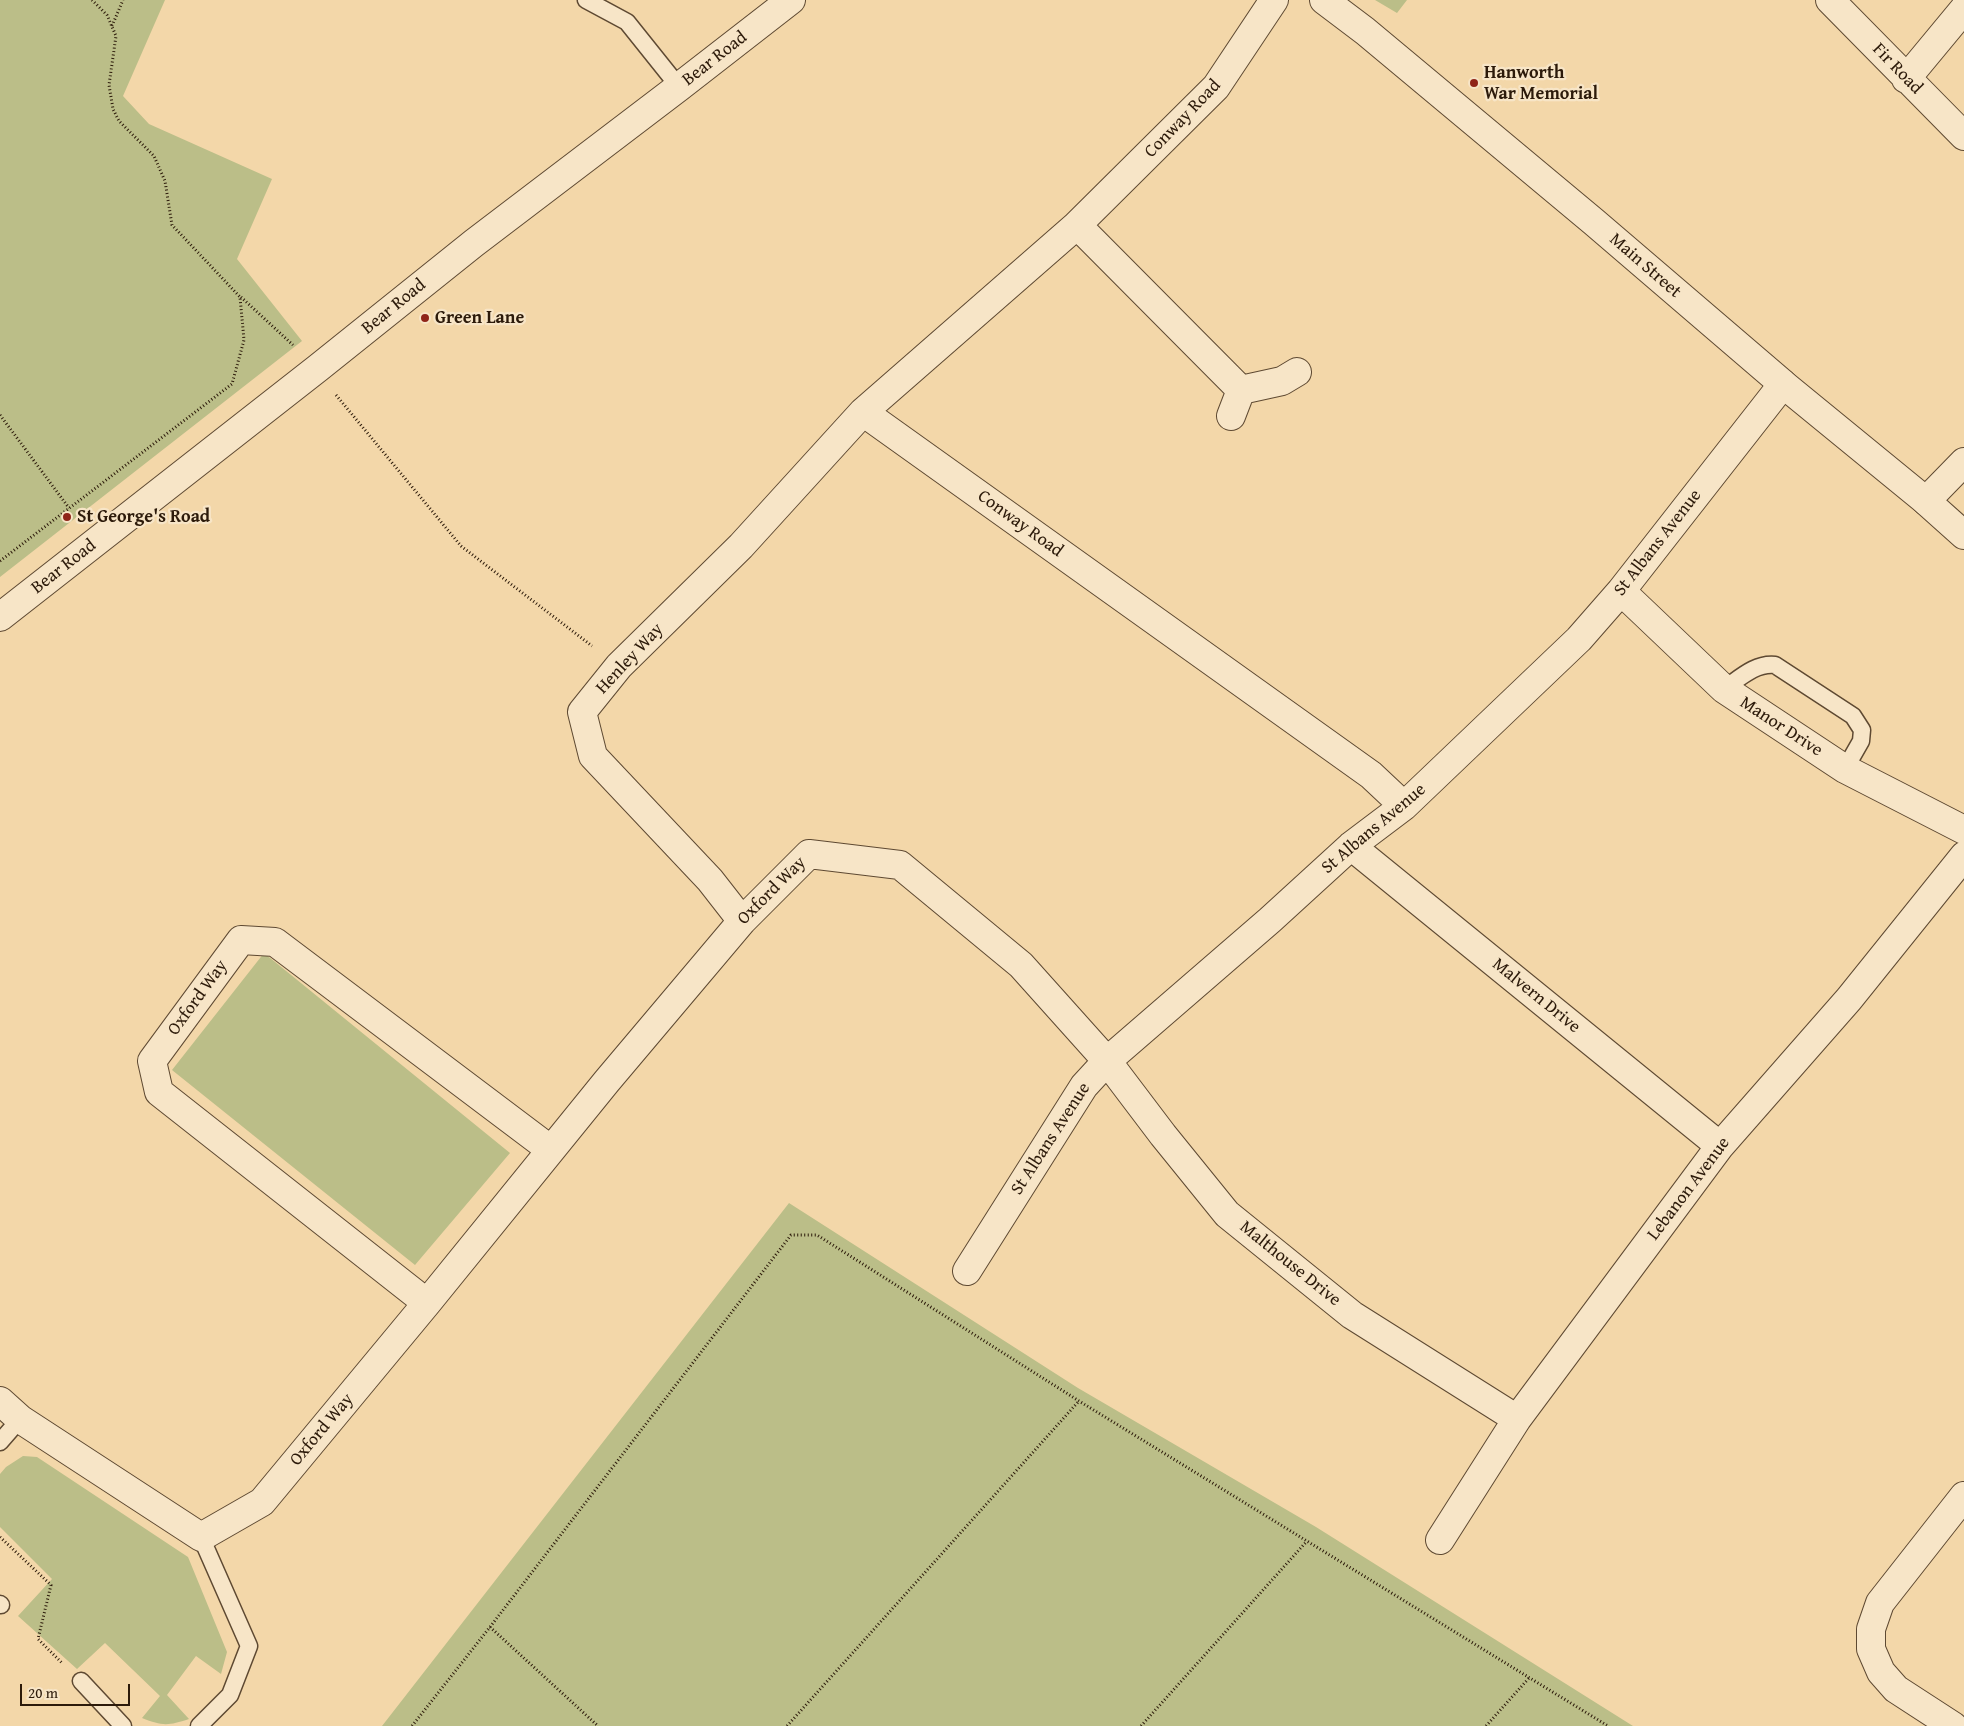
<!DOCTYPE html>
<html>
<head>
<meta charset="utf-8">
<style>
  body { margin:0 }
  #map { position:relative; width:1964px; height:1726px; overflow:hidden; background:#f3d7a9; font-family:"Gentium Book Plus",serif }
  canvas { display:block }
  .scale { position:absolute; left:20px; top:1684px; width:110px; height:22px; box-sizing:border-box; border:2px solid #2c1a0a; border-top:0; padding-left:6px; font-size:15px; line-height:18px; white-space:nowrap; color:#2c1a0a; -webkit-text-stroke:4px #f7e5c7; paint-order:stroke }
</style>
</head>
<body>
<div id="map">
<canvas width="1964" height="1726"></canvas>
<div class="scale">20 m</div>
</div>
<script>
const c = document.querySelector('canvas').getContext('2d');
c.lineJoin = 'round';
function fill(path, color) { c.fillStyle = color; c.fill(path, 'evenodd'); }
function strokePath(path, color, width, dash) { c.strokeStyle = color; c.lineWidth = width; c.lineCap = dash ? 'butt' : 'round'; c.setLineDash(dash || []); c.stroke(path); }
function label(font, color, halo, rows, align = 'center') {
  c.font = font + ' "Gentium Book Plus",serif'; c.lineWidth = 4.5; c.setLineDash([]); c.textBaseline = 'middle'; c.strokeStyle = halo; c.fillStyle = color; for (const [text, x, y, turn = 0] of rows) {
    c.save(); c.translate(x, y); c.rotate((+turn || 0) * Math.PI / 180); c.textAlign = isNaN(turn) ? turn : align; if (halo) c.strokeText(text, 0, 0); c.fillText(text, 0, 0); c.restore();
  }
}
fill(new Path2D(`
  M0 0H165L123 96 149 124 272 179 237 259 302 341 0 577Z
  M1375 0H1407L1397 13Z
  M264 953 510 1153 415 1265 172 1070Z
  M789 1203 1078 1388 1316 1527 1633 1726H382Z
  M23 1456 37 1457 188 1557 227 1652 221 1674 196 1656 167 1695 189 1719C168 1726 162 1726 142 1718L160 1696 105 1643 77 1669 18 1616 52 1579 0 1527V1474L6 1467Z`), '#bbbe88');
const service = new Path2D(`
  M586 0 627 22 679 87
  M1724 689C1740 678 1755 663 1775 665L1853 716 1862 730 1861 741 1845 769
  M0 1442 20 1419
  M0 1604 1 1605
  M81 1681 123 1726
  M199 1726 230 1695 249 1646 201 1537`);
const minor = new Path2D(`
  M1274 0 1216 87 1077 225 863 412 1371 775 1404 806
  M1830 0 1964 136
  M1906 79 1964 9
  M1077 225 1241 390
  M1231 416 1241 390 1282 381 1297 372
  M1926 501 1964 462
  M1621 591 1724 689 1845 769 1964 830
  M1351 846 1720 1146
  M742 921 710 880 593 756 582 712 619 666 741 546 863 412
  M967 1271 1084 1086 1107 1061 1270 920 1351 846 1404 806 1579 639 1621 591 1783 384
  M427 1303 159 1092 152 1061 241 940 275 942 551 1150
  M0 1401 20 1419 201 1537 262 1502 427 1303 607 1081 742 921 809 854 900 865 1021 965 1107 1061 1163 1135 1227 1214 1352 1315 1517 1419
  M1440 1540 1517 1419 1720 1146 1849 999 1964 856
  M1953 1726 1896 1689 1881 1672 1871 1649V1629L1880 1603 1964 1496`);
const tertiary = new Path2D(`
  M1324 0 1365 31 1594 222 1783 384 1926 501 1964 535
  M0 617 318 368 474 243 679 87 791 0`);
strokePath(service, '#5e4932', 19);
strokePath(minor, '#5e4932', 30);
strokePath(tertiary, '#5e4932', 30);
strokePath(new Path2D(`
  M112 26 123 0
  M241 297 293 345
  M336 395 461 546 592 646
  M0 415 69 508
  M0 561 232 384 244 340 240 297 172 225 165 181 154 156 119 121 113 109 109 85 116 36 107 15 92 0
  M0 1537 51 1585 38 1639 62 1663
  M490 1627 598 1726
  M412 1726 490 1627 791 1235H817L1079 1401 1608 1726
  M787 1726 1079 1401
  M1141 1726 1307 1541
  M1486 1726 1529 1678`), '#2c1a0a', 3, [1, 2.5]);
strokePath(service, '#f7e5c7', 16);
strokePath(minor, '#f7e5c7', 28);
strokePath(tertiary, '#f7e5c7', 28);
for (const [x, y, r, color] of [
  [1474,83,5,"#8f2418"],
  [425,318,5,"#8f2418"],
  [67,517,5,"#8f2418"]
]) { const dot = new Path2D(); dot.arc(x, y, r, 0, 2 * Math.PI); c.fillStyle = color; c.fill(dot); strokePath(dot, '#f7e5c7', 2); }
label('18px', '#2c1a0a', '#f7e5c7', [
  ["Bear Road",715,59,-38],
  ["Fir Road",1897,69,46],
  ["Conway Road",1183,119,-46],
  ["Main Street",1645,266,41],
  ["Bear Road",394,307,-39],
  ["Conway Road",1020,524,36],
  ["St Albans Avenue",1658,543,-52],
  ["Bear Road",64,567,-38],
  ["Henley Way",630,659,-47],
  ["Manor Drive",1781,727,33],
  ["St Albans Avenue",1374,829,-40],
  ["Oxford Way",772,891,-45],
  ["Malvern Drive",1536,996,39],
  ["Oxford Way",198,998,-54],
  ["St Albans Avenue",1051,1139,-57],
  ["Lebanon Avenue",1689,1189,-53],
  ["Malthouse Drive",1290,1264,39],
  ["Oxford Way",322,1430,-50]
]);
label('bold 18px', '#2c1a0a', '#f7e5c7', [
  ["Hanworth",1484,73],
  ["War Memorial",1484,94],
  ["Green Lane",435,318],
  ["St George's Road",77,517]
], 'left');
</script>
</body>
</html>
